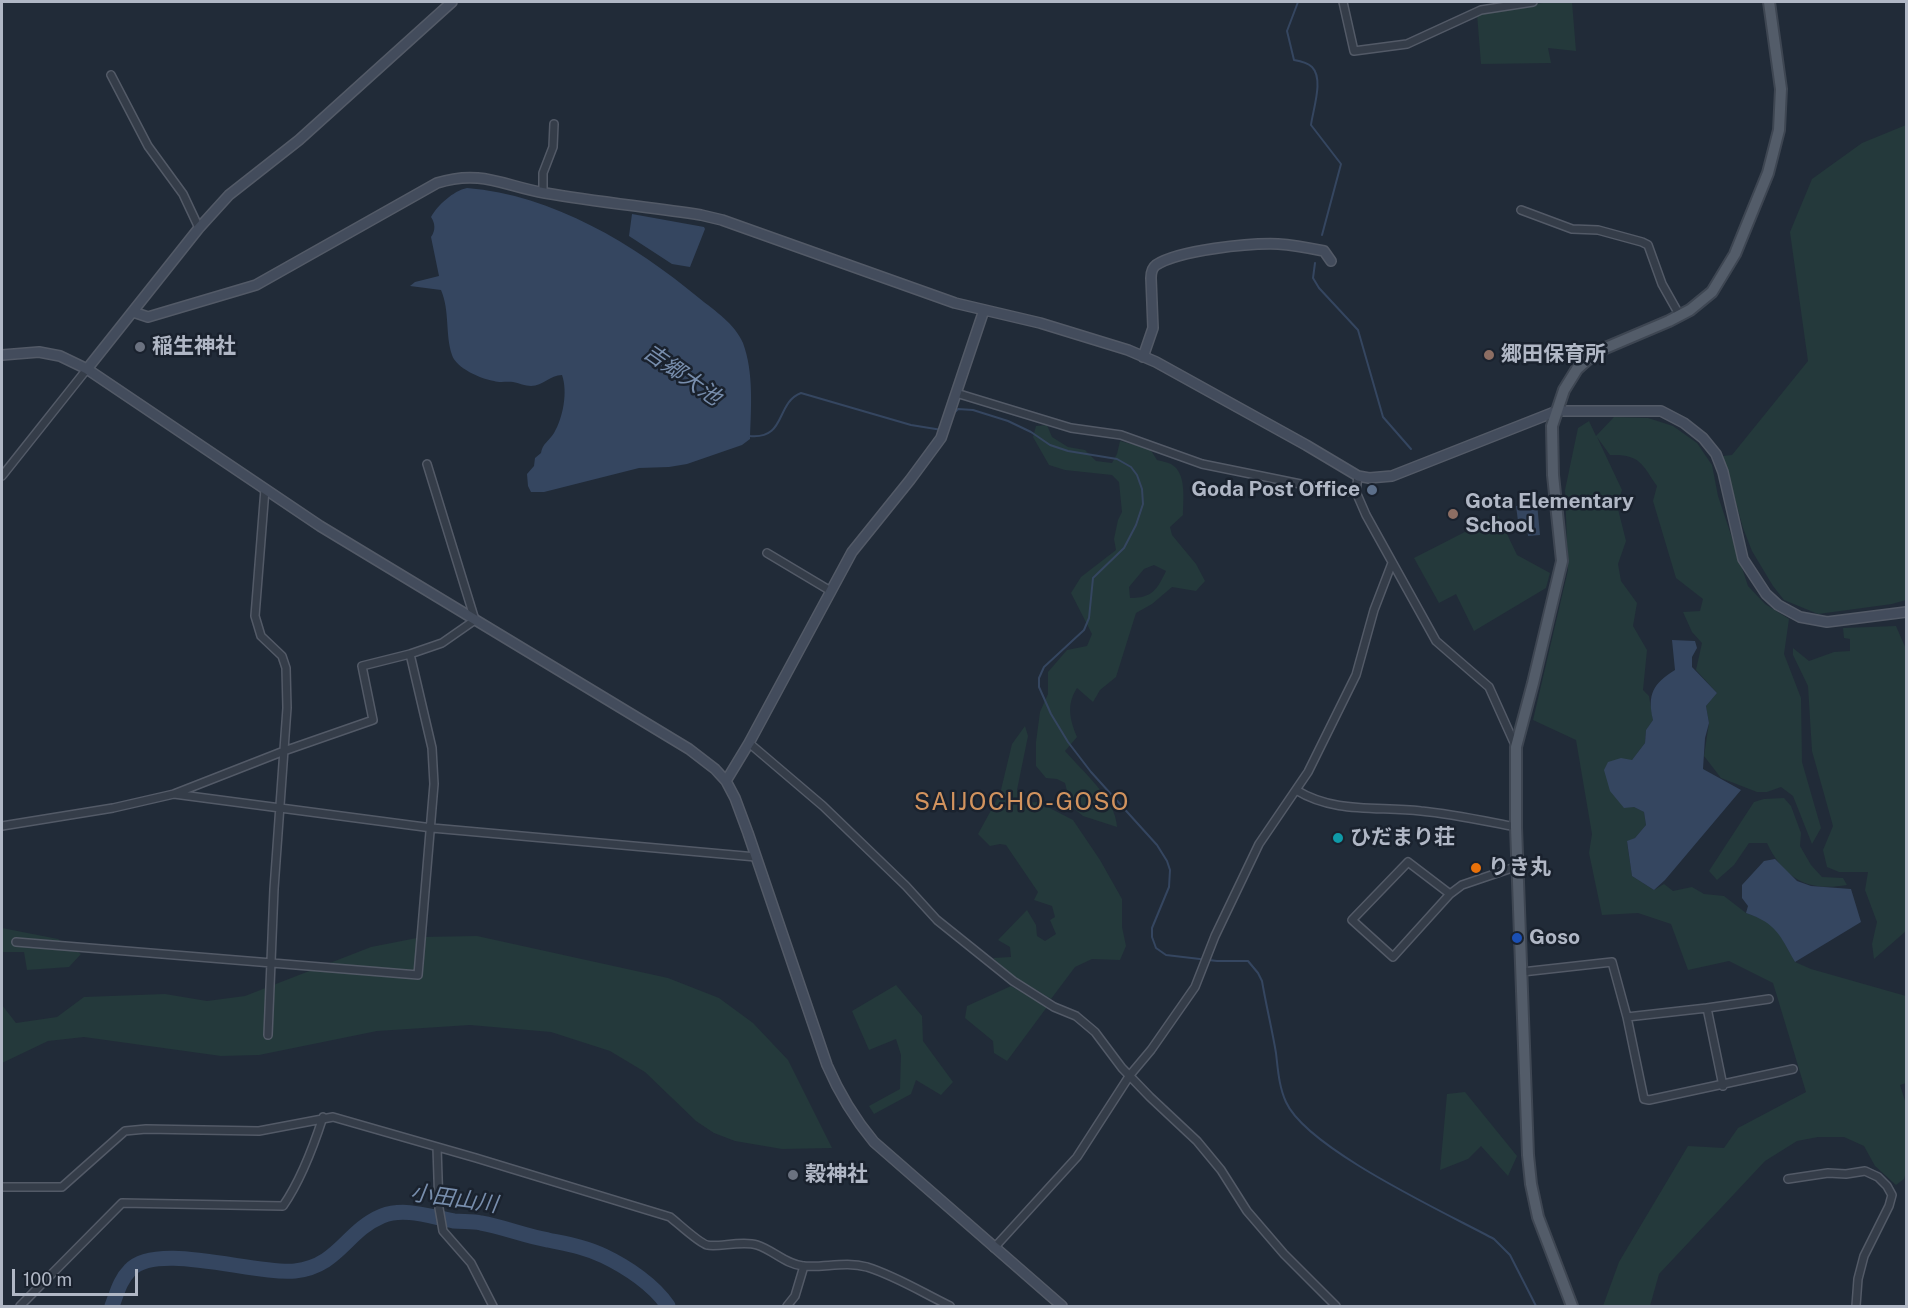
<!DOCTYPE html>
<html>
<head>
<meta charset="utf-8">
<style>
  body { margin:0 }
  #map { position:relative; width:1908px; height:1308px; overflow:hidden; background:#212b38; font-family:"Public Sans",sans-serif }
  canvas { display:block }
  .frame { position:absolute; inset:0; border:3px solid #b0b7c5; pointer-events:none }
  .scale { position:absolute; left:12px; top:1269px; width:126px; height:27px; box-sizing:border-box; border:3px solid #b0b7c5; border-top:0; padding-left:8px; font-size:18px; line-height:21px; white-space:nowrap; color:#b0b7c5; -webkit-text-stroke:4px #1a222e; paint-order:stroke }
</style>
</head>
<body>
<div id="map">
<canvas width="1908" height="1308"></canvas>
<div class="frame"></div>
<div class="scale">100 m</div>
</div>
<script>
const c = document.querySelector('canvas').getContext('2d');
c.lineJoin = 'round';
function fill(path, color) { c.fillStyle = color; c.fill(path, 'evenodd'); }
function strokePath(path, color, width, dash) { c.strokeStyle = color; c.lineWidth = width; c.lineCap = dash ? 'butt' : 'round'; c.setLineDash(dash || []); c.stroke(path); }
function label(font, color, halo, rows, align = 'center') {
  c.font = font + ' "Public Sans","Noto Sans JP",sans-serif'; c.lineWidth = 5; c.setLineDash([]); c.textBaseline = 'middle'; c.strokeStyle = halo; c.fillStyle = color; for (const [text, x, y, turn = 0] of rows) {
    c.save(); c.translate(x, y); c.rotate((+turn || 0) * Math.PI / 180); c.textAlign = isNaN(turn) ? turn : align; if (halo) c.strokeText(text, 0, 0); c.fillText(text, 0, 0); c.restore();
  }
}
fill(new Path2D(`
  M1550 2H1572L1576 51 1548 48 1551 63 1481 64 1477 14 1491 10Z
  M1906 125V600L1892 604 1818 614 1784 600 1773 586 1752 551 1743 528 1723 456 1732 455 1808 361 1790 232 1812 179 1862 143Z
  M1614 417 1648 418 1673 426 1697 443 1712 465 1718 496 1748 586 1765 604 1789 619 1784 654 1801 698 1802 762 1821 828 1812 844 1793 796 1781 787 1767 792H1757L1721 778 1704 756 1709 723 1706 706 1717 693 1696 670 1702 643 1692 632 1683 612 1700 611 1703 599 1676 578 1653 501 1657 486C1642 464 1640 454 1610 455L1597 437 1622 490 1617 505 1626 541 1618 564 1621 581 1637 603 1633 626 1647 650 1643 690 1649 696 1653 720 1646 730 1645 743 1632 760 1634 807 1644 812 1646 825 1635 838 1627 842 1632 876 1654 890 1664 884 1673 891 1692 887 1704 894 1724 896 1746 913 1766 920 1779 933 1795 962 1811 969 1906 996V1083L1900 1085 1906 1104V1172L1904 1179 1896 1185 1875 1166 1864 1146 1844 1137H1818L1797 1141 1765 1161 1659 1274 1650 1306H1603L1619 1262 1688 1146 1724 1148 1738 1128 1806 1092 1773 983 1729 961 1688 970 1671 924 1638 913 1602 915 1589 853 1592 834 1576 740 1533 720 1568 570 1565 490 1578 428 1589 421 1596 436Z
  M1047 425 1052 437 1068 447 1085 450 1096 461 1112 463 1117 454 1120 441 1150 449 1157 460C1161 461 1167 462 1171 464 1187 473 1183 499 1183 515L1170 527 1172 535 1196 564 1205 581 1196 591 1172 587 1152 604 1136 613 1116 677 1100 690 1093 702 1077 688C1066 705 1070 720 1077 737L1065 751C1082 771 1116 799 1117 827L1083 816 1064 800 1068 795 1065 783 1057 779 1046 778 1036 766V742L1040 712 1048 694V672L1067 650 1087 646 1092 634 1071 593 1081 577 1116 550 1114 539 1118 520 1122 512 1119 482 1112 475 1065 470 1049 465 1033 437 1036 426ZM1154 565 1166 571C1157 590 1152 598 1130 598L1129 587 1144 569Z
  M1498 515 1517 555 1550 573 1546 588 1474 631 1456 594 1439 603 1414 558Z
  M1896 626 1906 649V931L1874 959 1872 944 1877 922 1865 890 1868 872H1839L1827 867 1823 850 1833 826 1812 751 1808 686 1793 655V648L1809 661 1834 652 1850 651V639L1844 638 1843 628Z
  M1025 726 1028 736 1017 790 1022 803 1038 802 1073 820 1100 860 1122 899V927L1126 946 1120 960 1092 959 1075 967 1051 999 1013 976 993 958 1011 957 1010 947 998 940 1027 910 1036 925 1037 936 1045 941 1056 934 1050 920 1055 917 1052 906 1034 900 1038 892 1006 845 1000 844 990 846 978 834 1000 794 1012 744Z
  M1784 798 1791 806 1801 833 1800 846 1811 865 1822 877 1843 878 1847 885C1808 892 1784 879 1767 843H1749L1734 865 1717 880 1709 871 1754 802 1764 799Z
  M2 928 58 939 81 954 69 967 27 970 24 952H2Z
  M477 936 668 978 719 998 753 1023 788 1060 832 1148 782 1149 735 1141 714 1133 696 1121 645 1072 610 1051 551 1032 470 1025 377 1031 259 1055 221 1056 84 1037 48 1041 2 1063V1005L16 1023 57 1017 84 997 165 994 207 1001 245 996 371 947 422 937Z
  M896 985 922 1016 923 1041 953 1082 941 1095 916 1080 911 1094 874 1114 869 1106 900 1089 901 1055 896 1039 869 1050 852 1011Z
  M1011 986 1047 1007 1007 1061 994 1053 993 1041 965 1018 967 1006Z
  M1465 1092 1517 1156 1508 1176 1481 1146 1468 1159 1440 1170 1447 1094Z`), '#24393b');
fill(new Path2D(`
  M467 188C553 195 634 244 699 298 715 311 735 324 743 343 754 373 751 408 750 439L742 445 687 464 669 467 639 468 544 492H531L528 486 527 474 534 466 535 458 541 453C542 444 549 441 554 433 563 418 568 392 562 375 550 375 543 386 531 386 525 386 519 383 513 382 507 381 500 383 494 381 481 379 456 368 452 355 445 334 450 311 441 290L410 286 415 282 439 276 431 237C436 230 435 223 431 217 438 205 453 191 467 188Z
  M632 214 704 227 705 229 690 267 672 264 629 236Z
  M1537 503 1540 535 1528 536 1526 520 1518 521 1516 506Z
  M1672 640 1695 641 1697 648 1692 657V667L1717 693 1706 706 1709 723 1705 738 1703 769 1741 790 1665 880 1654 890 1632 876 1627 841 1635 838 1646 825 1644 812 1634 807 1624 808 1610 791 1604 770 1608 762 1621 758 1632 760 1645 743 1646 730 1653 720C1647 694 1653 684 1675 670Z
  M1775 859 1797 881 1811 886 1851 889 1861 922 1795 962C1779 934 1777 924 1746 913L1748 906 1742 898V885L1764 861Z`), '#354660');
strokePath(new Path2D(`
  M1298 2 1287 31 1294 60C1300 61 1308 63 1312 67 1324 79 1313 109 1311 125L1341 164 1322 235
  M1315 263 1313 278 1319 288 1358 330 1383 417 1411 449
  M954 413 958 409 973 410 1008 421 1031 432 1050 445 1068 451 1117 459 1131 467 1137 475 1142 489 1143 504 1136 525 1124 548 1093 578 1089 618 1084 630 1044 667 1039 678V687L1051 714 1068 742 1091 772 1157 845 1167 861 1170 870 1169 887 1152 928V937L1156 948 1166 955 1217 961H1248L1258 973 1262 981C1266 1005 1272 1029 1276 1053 1278 1070 1279 1087 1286 1102 1307 1149 1446 1213 1494 1239L1510 1255 1536 1306
  M749 436C787 440 775 403 801 393L911 425 942 430`), '#354660', 2);
strokePath(new Path2D(`
  M112 1306C117 1293 120 1280 130 1270 157 1241 255 1275 295 1271 339 1266 346 1231 382 1216 405 1207 431 1217 454 1221 463 1222 472 1221 481 1223 504 1227 525 1236 548 1240 567 1244 586 1247 604 1256 627 1267 654 1285 668 1306`), '#354660', 15);
const street = new Path2D(`
  M1343 2 1354 51 1407 44 1481 10 1533 2
  M111 75 148 146 183 194 199 228
  M543 193V173L553 147 554 124
  M1521 210 1572 229 1598 230 1642 242 1648 245 1662 284 1680 316
  M956 393 1071 428 1121 435 1202 464 1335 491 1356 492
  M2 476 87 369
  M1358 476 1356 492 1366 515 1436 641 1489 687 1516 747
  M265 489 255 616 261 636 282 656 286 668 287 708 274 889 268 1035
  M767 553 829 590
  M749 743 823 806 906 886 937 920 1013 981 1054 1007 1076 1016 1095 1032 1122 1068 1150 1097 1197 1141 1221 1170 1247 1211 1284 1254 1336 1306
  M1296 790C1335 814 1378 806 1421 811 1453 814 1484 821 1516 827
  M174 794 432 828 756 857
  M2 826 113 808 174 794 284 751 373 720 362 666 410 654 442 643 475 620 427 464
  M1408 862 1450 894 1393 957 1352 920Z
  M1450 894 1462 885 1518 866
  M16 942 418 975 434 784 432 748 410 654
  M1522 972 1612 962 1627 1017 1644 1099 1649 1100 1793 1069
  M1707 1008 1723 1086
  M1627 1017 1707 1008 1769 999
  M437 1147 439 1208 443 1231 471 1263 493 1306
  M1788 1179 1828 1173 1846 1174 1865 1171 1878 1177 1887 1186 1892 1195 1889 1206 1864 1256 1858 1279 1856 1306
  M2 1187H62L125 1131 146 1129 259 1131 333 1117 476 1158 670 1217C679 1224 699 1243 707 1245 717 1248 742 1240 757 1245 773 1250 785 1264 803 1266 824 1268 845 1261 867 1267 896 1276 923 1293 950 1306
  M994 1248 1077 1157 1130 1075 1151 1050 1195 987 1215 936 1259 844 1308 772 1356 675 1374 610 1392 563
  M20 1306 122 1203 283 1206C301 1180 313 1148 323 1117
  M787 1306 795 1296 804 1266`);
const secondary = new Path2D(`
  M133 312 148 317 256 285 437 183C481 169 504 186 545 193 597 202 649 207 701 215L722 220 955 303 1040 323 1128 350 1156 362 1306 445 1358 476 1369 478 1392 476 1557 411H1661L1684 423 1703 438 1716 454 1723 472 1743 559 1766 594 1778 605 1800 617 1827 622 1906 612
  M2 355 39 352 60 356 87 369 320 526 689 749 715 769 726 781 735 798 748 833 827 1065C839 1093 854 1118 874 1142L1062 1306
  M1143 357 1153 328 1151 278C1151 273 1152 268 1156 265 1179 250 1249 243 1278 244 1293 245 1309 248 1324 251L1331 261
  M87 369 199 228 229 195 299 140 452 2
  M726 781 749 743 852 552 910 480 941 438 984 310`);
const primary = new Path2D(`
  M1572 1306 1538 1217 1531 1184 1528 1155 1516 827V747L1533 683 1562 561 1553 475 1552 426 1564 390 1577 369 1596 352 1669 321 1690 310 1712 292 1735 254 1768 173 1779 130 1781 89 1769 2`);
strokePath(street, '#535a67', 10);
strokePath(secondary, '#535a67', 12);
strokePath(primary, '#3e4652', 14);
strokePath(street, '#353d49', 7);
strokePath(secondary, '#434c5c', 9);
strokePath(primary, '#535c69', 10);
for (const [x, y, r, color] of [
  [140,347,6,"#6b7280"],
  [1489,355,6,"#8d6e63"],
  [1372,490,6,"#5c6f8a"],
  [1453,514,6,"#8d6e63"],
  [1338,838,6,"#0f9aa8"],
  [1476,868,6,"#e8710a"],
  [1517,938,6,"#1a4fb4"],
  [793,1175,6,"#6b7280"]
]) { const dot = new Path2D(); dot.arc(x, y, r, 0, 2 * Math.PI); c.fillStyle = color; c.fill(dot); strokePath(dot, '#1a222e', 2); }
label('bold 21px', '#b0b7c5', '#1a222e', [
  ["稲生神社",152,347],
  ["郷田保育所",1501,355],
  ["Goda Post Office",1360,490,"right"],
  ["Gota Elementary",1465,502],
  ["School",1465,526],
  ["ひだまり荘",1350,838],
  ["りき丸",1488,868],
  ["Goso",1529,938],
  ["穀神社",805,1175]
], 'left');
label('italic 22px', '#788ead', '#1a222e', [
  ["吉郷大池",682,375,35],
  ["小田山川",454,1199,8]
]);
c.letterSpacing = '1.5px';
label('24px', '#d2935e', '#1a222e', [
  ["SAIJOCHO-GOSO",1022,803]
]);
c.letterSpacing = '0px';
</script>
</body>
</html>
